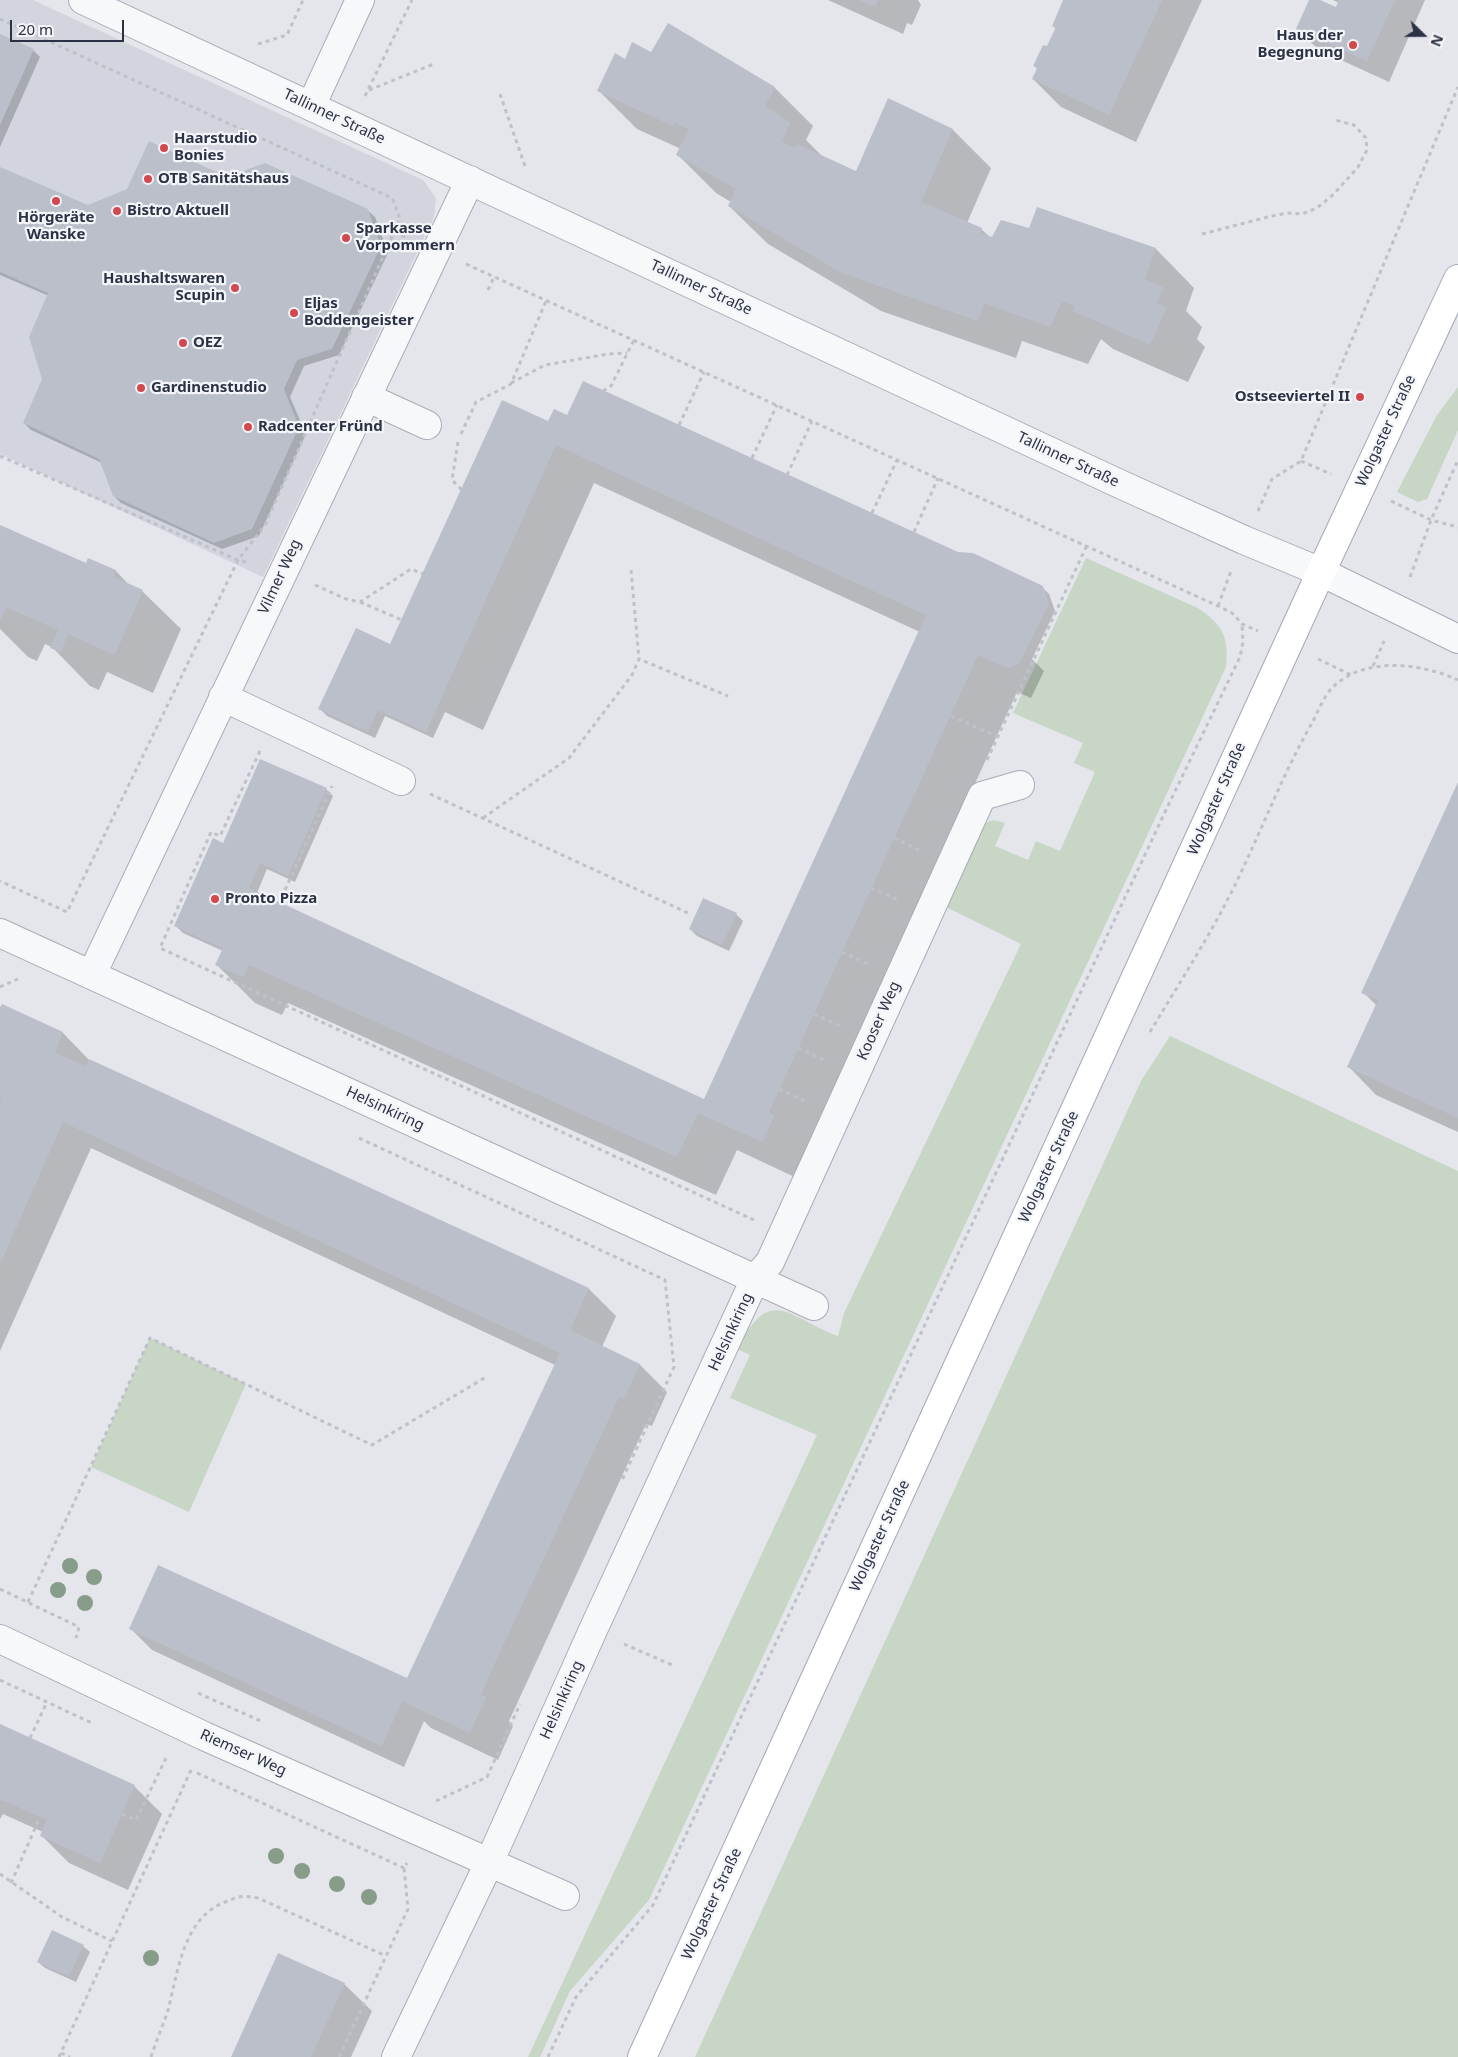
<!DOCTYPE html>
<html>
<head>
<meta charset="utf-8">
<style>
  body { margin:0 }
  #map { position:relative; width:1458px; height:2057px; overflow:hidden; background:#e4e6ec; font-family:"Noto Sans",sans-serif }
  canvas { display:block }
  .north { position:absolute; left:1398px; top:10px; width:50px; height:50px; -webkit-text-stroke:4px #f4f5f9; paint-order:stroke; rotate:112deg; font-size:14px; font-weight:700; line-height:20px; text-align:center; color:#2b3245 }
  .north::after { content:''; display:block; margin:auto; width:18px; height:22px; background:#2b3245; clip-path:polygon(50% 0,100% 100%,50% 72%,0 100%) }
  .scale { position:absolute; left:10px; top:20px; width:114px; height:22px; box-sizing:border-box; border:2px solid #2b3245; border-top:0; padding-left:6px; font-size:15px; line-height:18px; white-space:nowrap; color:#2b3245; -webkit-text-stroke:4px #f4f5f9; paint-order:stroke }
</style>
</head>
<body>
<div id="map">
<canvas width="1458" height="2057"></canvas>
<div class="north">N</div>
<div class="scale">20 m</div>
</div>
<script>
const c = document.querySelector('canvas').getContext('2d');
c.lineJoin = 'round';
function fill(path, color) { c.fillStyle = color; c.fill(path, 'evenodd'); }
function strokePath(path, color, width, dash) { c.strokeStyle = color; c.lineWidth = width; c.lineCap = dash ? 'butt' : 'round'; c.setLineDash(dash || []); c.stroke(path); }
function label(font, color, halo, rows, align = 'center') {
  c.font = font + ' "Noto Sans",sans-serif'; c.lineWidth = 4.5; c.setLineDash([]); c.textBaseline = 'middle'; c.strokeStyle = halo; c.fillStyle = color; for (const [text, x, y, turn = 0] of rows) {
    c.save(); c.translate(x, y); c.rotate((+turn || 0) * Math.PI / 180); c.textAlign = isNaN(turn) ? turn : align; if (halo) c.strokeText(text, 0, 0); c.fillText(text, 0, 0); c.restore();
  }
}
fill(new Path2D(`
  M0 0H33L423 180 436 198 434 217 263 577 0 454Z`), '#d2d5de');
fill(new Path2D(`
  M1458 387V430L1427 499 1418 502 1397 492 1437 415Z
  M1086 558 1198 608C1223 625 1229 637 1226 667L649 1900 570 1991 540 2057H528L817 1435 730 1398 750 1355 737 1349C771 1283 787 1317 838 1336L844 1313 1021 944 944 906 979 830C988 819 993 819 1005 823L995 846 1028 860 1036 841 1060 851 1095 772 1074 763 1083 743 1013 713Z
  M1170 1036 1458 1171V2057H695L1141 1081Z
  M150 1338 246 1384 189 1512 91 1467Z`), '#c7d6c5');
fill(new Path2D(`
  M828 0H918L921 5 912 25 907 23 903 34Z
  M1065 0H1202L1136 142 1061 107 1033 79 1038 69 1035 66 1048 48 1056 29 1053 26Z
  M1310 0H1317L1337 9 1339 3 1333 0H1425L1389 82 1319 50 1297 29Z
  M0 35 33 50 40 57 0 147Z
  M652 54 775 88 813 126 806 140 823 157 857 172 889 100 953 130 991 168 967 223 981 229 990 237 993 238 1030 230 1038 209 1156 249 1194 288 1186 311 1202 327 1197 339 1205 347 1188 382 1113 349 1101 339 1088 364 1022 341 1016 358 881 311 768 244 729 206 731 202 716 193 678 155 681 149 637 129 599 91 626 61Z
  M0 168 88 206 227 178 367 210 375 217 388 253 339 355 304 366 290 397 306 434 259 536 222 549 121 503 114 496 102 463 31 430 24 423 44 379 49 296 0 275Z
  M568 416 958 553 1042 587 1049 594 1055 611 1032 659 1044 671 1031 698 1017 692 807 1149 801 1180 737 1150 716 1195 288 1003 282 1015 255 1003 217 965 223 951 183 933 176 926 224 844 326 789 333 796 295 882 267 869 257 893 705 1101 920 632 594 483 483 730 445 712 433 738 385 716 375 738 327 716 320 709 390 645 549 423Z
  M0 526 87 564 116 571 130 586 142 591 181 629 153 693 107 672 99 690 90 686 52 647 45 644 37 661 28 657 0 629Z
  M1458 785V1132L1376 1095 1349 1067 1377 1006 1363 992Z
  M736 914 743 921 729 951 697 936 690 929Z
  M2 1005 63 1033 91 1062 589 1289 616 1316 602 1347 640 1365 667 1392 652 1426 646 1424 515 1708 509 1721 513 1726 498 1760 431 1728 424 1721 404 1767 152 1650 131 1629 408 1679 555 1365 91 1148 0 1351V1010Z
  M0 1725 134 1786 162 1814 128 1890 69 1863 42 1836 43 1832 3 1814 0 1819Z
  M83 1946 90 1952 76 1982 45 1968 38 1962Z
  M344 1984 372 2011 351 2057H232Z`), '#0003');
fill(new Path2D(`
  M859 0H878L875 7Z
  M1063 0H1162L1109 115 1032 79 1037 68 1033 66 1043 45 1047 46 1056 27 1052 26Z
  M1309 0H1320L1336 7 1339 0H1395L1367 61 1296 29Z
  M668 23 775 87 765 106 790 123 782 142 796 148 797 144 856 171 888 98 953 129 921 202 982 228 981 233 992 237 1001 220 1029 228 1037 207 1156 248 1145 279 1164 288 1157 303 1167 307 1150 345 1073 311 1075 306 1062 301 1050 327 984 303 978 321 842 273 728 206 736 189 676 155 689 129 675 123 673 126 597 91 615 53 625 59 632 42 651 52Z
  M0 34 34 49 0 125Z
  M149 141 227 177 265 163 368 209 381 246 332 349 297 360 284 389 299 427 252 529 214 543 113 496 99 459 23 423 42 379 29 337 48 293 0 272V167L88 205 127 189Z
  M583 381 958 552 973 553 1043 586 1049 604 1019 664 1008 668 978 655 769 1112 775 1115 762 1142 698 1113 677 1157 249 965 243 977 215 965 223 948 174 926 213 838 223 843 260 759 327 788 288 876 260 863 249 888 704 1099 926 615 556 445 426 732 378 710 368 732 318 709 356 628 390 644 502 400 548 421 554 409 567 415Z
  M0 525 86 563 88 558 116 570 114 577 143 590 115 655 68 634 61 652 50 648 58 630 6 607 0 621Z
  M1458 782V1118L1347 1067 1378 1000 1361 993Z
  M703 898 737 913 722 945 689 929Z
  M2 1004 63 1032 55 1053 86 1066 89 1059 589 1288 570 1330 640 1364 624 1399 619 1397 487 1680 481 1695 486 1697 470 1733 402 1701 382 1746 129 1629 158 1565 407 1678 560 1353 63 1122 0 1264V1101L2 1098 0 1097V1007Z
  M0 1724 135 1785 100 1863 40 1836 47 1820 0 1799Z
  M52 1930 84 1945 69 1976 37 1962Z
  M278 1953 345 1983 311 2057H231Z`), '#bbbfca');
const minor = new Path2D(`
  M83 0 1122 485 1244 540 1321 572 1458 639
  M311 106 360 0
  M366 397 427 425
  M223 697 401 781
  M0 933 814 1306
  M92 974 470 180
  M0 1639 204 1736 565 1896
  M396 2057 489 1863 593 1630 755 1279 770 1262 982 796 1020 785`);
const major = new Path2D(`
  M642 2057 1321 572 1458 279`);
strokePath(minor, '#a9acb7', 30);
strokePath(major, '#a3a9b8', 30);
strokePath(new Path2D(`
  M0 19 392 198 400 218 265 525 238 560 67 912 0 881
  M258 44 287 35 303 0
  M369 90 434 64
  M500 94 526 169
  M365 96 412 0
  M394 232 406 237
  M1202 234 1272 216 1288 213 1302 214 1317 208 1334 194 1358 167 1367 150 1366 138 1354 125 1335 120
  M466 264 1218 606 1232 613 1242 624 1258 631
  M488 290 494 277
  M511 383 545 365 608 354 627 353
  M603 391 611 386 634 340
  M679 425 704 372
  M461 434 476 402 511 384 546 301
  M458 442 452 480 462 490
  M0 456 238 560 250 563
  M752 458 777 405
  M1301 461 1331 474
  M787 475 812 421
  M1391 501 1431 520 1458 527
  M1258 511 1272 479 1301 461 1458 87
  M872 513 897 460
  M914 532 938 478
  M631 570 639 659
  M1410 577 1431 520 1458 460
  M315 585 346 599 360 602 411 569 423 574
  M360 602 402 620
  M1218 606 1231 571
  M1318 659 1351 675
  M1373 666 1384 641
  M951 716 998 737
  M260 751 220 836 211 832 160 948 754 1220
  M987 760 1087 545
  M430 794 688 913
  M483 818 569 758 632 675 639 659 728 696
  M894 838 921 851
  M871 888 899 900
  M285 890 332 786
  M842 952 868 964
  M0 987 18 979
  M814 1014 840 1026
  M1150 1032C1178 985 1208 939 1232 891 1260 835 1281 777 1312 723 1318 712 1324 695 1333 687 1365 656 1421 663 1458 680
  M798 1048 826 1061
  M779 1089 807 1102
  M359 1138 665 1280 674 1367 622 1480
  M0 1589 79 1627 76 1638
  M28 1602 150 1338 372 1445 486 1377
  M624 1644 672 1665
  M0 1680 94 1724
  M198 1693 263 1722
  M30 1738 47 1702
  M197 1773 404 1868
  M0 1800 1 1799
  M436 1801 487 1777 520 1704
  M122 1814 136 1820 166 1758
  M0 1874 62 1917 112 1941
  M11 1883 40 1817
  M61 2053 70 2057
  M59 2057 191 1770
  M151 2057C156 2041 163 2026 168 2010 178 1972 183 1918 225 1902 240 1896 242 1895 258 1898L386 1956
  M339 2057 408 1909 404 1868 407 1863
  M548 2057 576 1997 653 1905 1165 812 1240 657 1243 642 1242 624`), '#bec1c7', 3, [4, 4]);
strokePath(minor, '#f7f8fa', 28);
strokePath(major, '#fff', 28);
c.fillStyle = '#879d89';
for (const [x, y] of [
  [70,1566],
  [94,1577],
  [58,1590],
  [85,1603],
  [276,1856],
  [302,1871],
  [337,1884],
  [369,1897],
  [151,1958]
]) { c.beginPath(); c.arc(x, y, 8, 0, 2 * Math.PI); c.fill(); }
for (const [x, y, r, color] of [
  [1353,45,5,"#d1484f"],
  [164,148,5,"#d1484f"],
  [148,179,5,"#d1484f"],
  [56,201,5,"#d1484f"],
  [117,211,5,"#d1484f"],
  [346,238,5,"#d1484f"],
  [235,288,5,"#d1484f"],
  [294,313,5,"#d1484f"],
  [183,343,5,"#d1484f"],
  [141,388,5,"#d1484f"],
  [1360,397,5,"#d1484f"],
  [248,427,5,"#d1484f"],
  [215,899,5,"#d1484f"]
]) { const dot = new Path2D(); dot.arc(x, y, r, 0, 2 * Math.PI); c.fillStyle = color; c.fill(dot); strokePath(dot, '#f4f5f9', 2); }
label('bold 15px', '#2b3245', '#f4f5f9', [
  ["Haus der",1343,36,"right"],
  ["Begegnung",1343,53,"right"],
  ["Haarstudio",174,139],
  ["Bonies",174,156],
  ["OTB Sanitätshaus",158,179],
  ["Bistro Aktuell",127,211],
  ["Hörgeräte",56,218,"center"],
  ["Wanske",56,235,"center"],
  ["Sparkasse",356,229],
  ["Vorpommern",356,246],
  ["Haushaltswaren",225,279,"right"],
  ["Scupin",225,296,"right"],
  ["Eljas",304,304],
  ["Boddengeister",304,321],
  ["OEZ",193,343],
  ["Gardinenstudio",151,388],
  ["Ostseeviertel II",1350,397,"right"],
  ["Radcenter Fründ",258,427],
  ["Pronto Pizza",225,899]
], 'left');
label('15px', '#2b3245', '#f4f5f9', [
  ["Tallinner Straße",334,117,25],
  ["Tallinner Straße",701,288,25],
  ["Wolgaster Straße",1386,431,-65],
  ["Tallinner Straße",1068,460,25],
  ["Vilmer Weg",280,577,-65],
  ["Wolgaster Straße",1217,799,-66],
  ["Kooser Weg",879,1021,-66],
  ["Helsinkiring",385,1109,25],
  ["Wolgaster Straße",1049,1167,-65],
  ["Helsinkiring",731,1332,-65],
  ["Wolgaster Straße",880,1536,-65],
  ["Helsinkiring",562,1700,-66],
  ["Riemser Weg",243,1753,24],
  ["Wolgaster Straße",712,1904,-65]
]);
</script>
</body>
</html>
